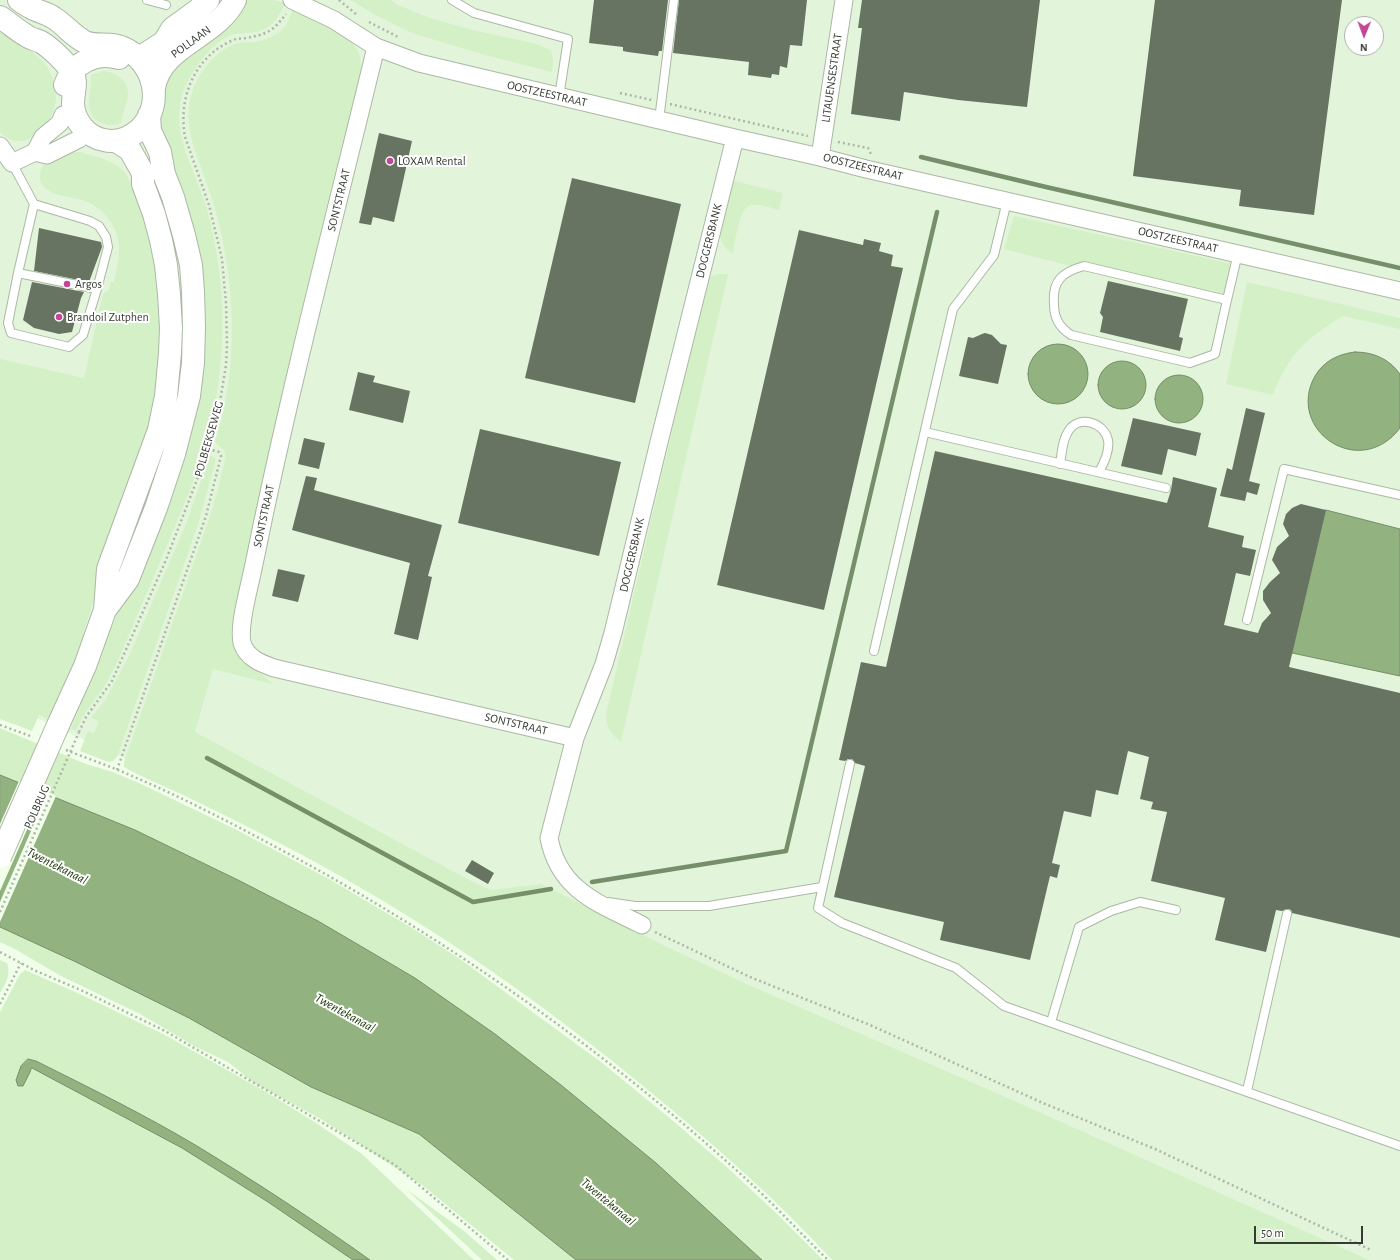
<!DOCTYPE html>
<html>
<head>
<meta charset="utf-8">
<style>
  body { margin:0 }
  #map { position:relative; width:1400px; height:1260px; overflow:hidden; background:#f1ffea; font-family:"Alegreya Sans",sans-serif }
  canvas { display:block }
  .north { position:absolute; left:1344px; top:16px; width:40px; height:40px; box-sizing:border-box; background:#fff; border:1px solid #afb1ad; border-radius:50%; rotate:181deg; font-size:11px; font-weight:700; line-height:16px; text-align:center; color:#363b33 }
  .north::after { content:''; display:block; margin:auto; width:14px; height:18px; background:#c34796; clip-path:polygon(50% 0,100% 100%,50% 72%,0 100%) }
  .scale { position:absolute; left:1254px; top:1226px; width:109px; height:18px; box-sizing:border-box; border:2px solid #363b33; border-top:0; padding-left:5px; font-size:12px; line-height:14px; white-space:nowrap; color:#363b33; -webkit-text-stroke:3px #fff; paint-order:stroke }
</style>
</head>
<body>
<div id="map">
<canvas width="1400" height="1260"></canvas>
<div class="north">N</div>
<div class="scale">50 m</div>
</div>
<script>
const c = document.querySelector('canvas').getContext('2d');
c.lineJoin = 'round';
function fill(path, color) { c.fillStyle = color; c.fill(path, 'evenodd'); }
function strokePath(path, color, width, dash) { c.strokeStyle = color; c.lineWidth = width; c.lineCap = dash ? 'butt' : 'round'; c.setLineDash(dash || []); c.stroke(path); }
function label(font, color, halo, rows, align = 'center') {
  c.font = font + ' "Alegreya Sans",sans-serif'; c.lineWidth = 4; c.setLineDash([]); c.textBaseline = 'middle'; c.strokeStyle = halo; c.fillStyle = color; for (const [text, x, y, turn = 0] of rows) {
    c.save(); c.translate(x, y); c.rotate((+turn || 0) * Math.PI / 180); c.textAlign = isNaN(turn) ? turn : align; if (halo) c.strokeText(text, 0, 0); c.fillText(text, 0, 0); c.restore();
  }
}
fill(new Path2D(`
  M0 0H1400V1260H845L605 1040 331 854 0 701ZM1352 24H1376V48H1352Z`), '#e2f5da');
fill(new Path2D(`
  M246 0H273L285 3C277 22 269 32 247 33 242 34 235 33 229 36 209 45 188 75 182 96 172 135 192 164 204 200 213 228 218 258 221 287 225 333 221 380 211 424 202 462 187 498 172 533 154 577 135 620 117 663L105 685 83 716 76 731 71 729 110 630 131 583 199 381 157 125 167 73Z
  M351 0H391L398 5 427 17 472 30 533 43 551 50 553 60 552 72 489 56 412 33 377 16Z
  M293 9C311 17 346 31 356 48 360 54 361 62 361 69L232 624C229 644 236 660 254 670 262 675 266 676 272 684L213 669 195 732 471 881 491 890 541 884 667 947 751 986 1010 1099 1369 1260H832C779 1202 720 1150 660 1100 561 1017 455 941 342 877 291 848 237 821 183 795 164 786 143 778 124 767V762L208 522C214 504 219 487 223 468 224 463 226 457 225 453 224 447 218 447 215 442 233 387 236 323 227 266 223 240 218 215 209 190 197 152 177 121 197 80 206 64 221 47 239 43 244 42 249 43 254 42 264 41 277 35 284 28 288 23 290 15 293 9Z
  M0 27 43 61C51 72 56 84 56 98 54 125 25 157 0 132Z
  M103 71C115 72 129 80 128 95 127 104 122 113 121 123 113 126 107 126 99 122 82 113 92 90 91 75Z
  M80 152 104 159 118 166 124 172 136 189 145 213 161 288 160 370 149 433 102 573 86 625 79 651 51 720 39 715 32 731 0 719V359L84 378 103 294 109 290 111 282H114C116 271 119 260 119 249 119 225 101 204 78 199 67 196 53 196 44 187 41 184 40 180 40 176 40 158 66 152 80 152Z
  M731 180 783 193 779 210C771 208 760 204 751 205 739 206 735 243 733 254 726 250 720 241 719 233 717 227 729 189 731 180Z
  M1014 216 1233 264 1224 305 1004 249Z
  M719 274H728L621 742C609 732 607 728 606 714L707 281 710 277Z
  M1247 282 1400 318V329L1343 316C1306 339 1289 353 1273 395L1226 384Z
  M210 455 215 458V463L199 521 117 757 113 761 108 762 80 751 88 731 94 733 99 721 91 718 106 699 129 656 186 524Z
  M0 728 86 764 113 772 141 784 235 829 329 879 412 928 460 959 601 1062 672 1120 728 1168 776 1213 823 1260H762L656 1163 561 1085 495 1034 415 978 318 921 240 881 135 830 0 775Z
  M0 927 76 962 189 1018 311 1087 419 1134 576 1260H514L422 1185 321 1119 254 1083 228 1062 196 1047 140 1014 61 976 13 948 0 942Z
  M0 960 7 963C11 975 6 983 0 993Z
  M25 970 82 995 165 1035 273 1096 316 1123 362 1154 474 1260H370L306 1215 197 1146 88 1087 36 1061 28 1059C21 1065 12 1079 19 1087L23 1086 32 1068 182 1148 268 1202 353 1260H0V1012L20 974Z
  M406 1189 464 1231 497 1260H482Z`), '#d4f0c6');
const water = new Path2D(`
  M1028 374a30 30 0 1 1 60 0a30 30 0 1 1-60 0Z
  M1355 352C1374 352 1389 359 1400 374V428C1360 481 1285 430 1315 376 1324 361 1338 354 1355 352Z
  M1098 385a24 24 0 1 1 48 0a24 24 0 1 1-48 0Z
  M1155 399a24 24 0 1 1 48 0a24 24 0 1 1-48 0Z
  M1326 510 1400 529V676L1292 653Z
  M0 775 135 830 240 881 318 921 415 978 495 1034 561 1085 656 1163 762 1260H576L419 1134 311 1087 189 1018 76 962 0 927Z
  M28 1059 36 1061C90 1088 145 1115 197 1146 256 1182 314 1220 370 1260H353L268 1202 182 1148 32 1068 31 1069 30 1072 23 1086H18L16 1080 21 1066Z`);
fill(water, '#92b280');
strokePath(water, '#768e69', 1);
fill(new Path2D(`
  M19 781 44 791 0 891V824Z
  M48 792 56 796 0 922V902Z`), '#f1ffea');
strokePath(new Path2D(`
  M921 157 1046 187 1400 268
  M207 758 473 902 551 889
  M592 882 786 851 937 212`), '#768e69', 4.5);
fill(new Path2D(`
  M594 0H668L662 51H659L658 56 628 52 623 51V47L589 43Z
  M679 0H807L802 46 790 45 787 68 780 66 779 75 772 74 771 78 748 75 749 62 673 53Z
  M862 0H1040L1027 107 958 100 904 92 900 121 851 114 862 28H858Z
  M1155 0H1342L1314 215 1239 206 1241 190 1133 176Z
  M379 133 412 141 394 222 373 217 371 225 359 223Z
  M572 178 681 204 635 403 525 378Z
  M39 228 101 242 102 247 89 282 34 271Z
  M799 230 863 245 864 239 881 243 879 251 893 255 891 266 903 268 824 610 717 585Z
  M1108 281 1188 299 1179 337 1183 338 1180 351 1100 332 1103 317 1100 313Z
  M32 282 84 292 81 298 72 332 59 334 34 328 23 320Z
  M985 333 992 335 1001 344 1007 345 998 384 959 376 968 337 973 338 982 334Z
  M358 372 375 376 373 382 410 391 403 423 349 410Z
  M1246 408 1265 413 1249 481 1260 484 1257 495 1247 492 1245 501 1220 496 1227 468 1232 470Z
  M1133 418 1201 433 1196 456 1168 449 1162 475 1121 466Z
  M480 429 621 462 599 556 458 523Z
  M304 438 325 443 319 469 298 464Z
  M935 451 1167 503 1171 490 1173 477 1217 488 1208 527 1244 536 1242 547 1256 550 1250 576 1236 573 1224 625 1258 633 1262 623 1271 613 1263 600V591L1270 582 1280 573 1272 560 1277 547 1289 536 1283 524 1286 514 1292 508 1301 504 1326 510 1289 667 1400 693V938L1292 913 1291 910 1288 909 1282 911 1276 910 1266 952 1215 940 1225 898 1151 881 1167 812 1151 809 1153 802 1140 799 1149 757 1128 751 1118 795 1096 790 1091 817 1064 811 1052 863 1060 865 1057 878 1050 876 1030 960 940 940 944 922 834 897 865 766 855 763 852 759H848L845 761 839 760 861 662 886 667Z
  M306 476 317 478 314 490 442 525 428 576 432 577 418 640 394 634 410 563 292 530Z
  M278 569 305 575 298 602 272 596Z
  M472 860 494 873 488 884 465 871Z`), '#687462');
const lane = new Path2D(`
  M147 0 166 5
  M452 0 474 13 568 39 559 97
  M659 120 674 0
  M12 163 34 204 18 273 97 289 108 247 106 237 99 226 90 221 34 204
  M1084 266 1227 300 1215 354 1190 363 1071 335C1059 327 1054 318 1054 304 1052 281 1062 272 1084 266Z
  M18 273 8 323 11 333 69 347 83 335 97 289
  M1227 300 1238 253
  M925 432 1166 488
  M1060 464C1062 453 1062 440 1069 430 1079 415 1104 422 1108 440 1110 451 1104 463 1099 472
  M1247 620 1284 469 1400 495
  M874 651 953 309 994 255 1007 201
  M850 764 818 908 842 923 956 968 1004 1006 1400 1146
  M608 902 635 906H709L822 887
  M1051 1022 1079 927 1111 911 1140 902 1176 910
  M1247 1091 1287 914`);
const street = new Path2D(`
  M292 0 334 20 376 47 419 63 735 138 820 157 866 169 1400 291
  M376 47C337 208 295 368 261 530 257 550 253 570 248 591 245 605 239 628 242 643 247 658 260 663 274 668L575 738
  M0 146 12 163 35 152 43 137 60 123 63 115
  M35 152 47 155 79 139
  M820 157 844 0
  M642 925C600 904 559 891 549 838L575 738 604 664 613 633 660 438 735 138`);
const secondary = new Path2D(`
  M139 58 164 42 172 29 198 10 208 0
  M154 88C161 45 216 38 235 0`);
const primary = new Path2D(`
  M0 17C9 23 18 31 27 36 31 39 37 40 41 42 50 47 64 61 70 69 79 82 73 89 73 104 74 121 87 137 104 140 117 143 130 138 140 129 166 103 153 59 121 47 109 42 96 47 85 42 73 36 65 25 54 18 47 13 39 12 32 8 27 6 23 3 19 0
  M65 85C73 63 96 51 119 58
  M105 610 128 579 156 508 174 454 189 396 193 363 194 326 193 291 191 265 184 235 173 197 164 174 160 152 150 131 149 115
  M59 723 85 666 105 610 108 569 159 430 166 396 170 353 171 328 169 294 166 265 161 240 154 214 143 184V173L130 150 116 141`);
strokePath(lane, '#abb8a4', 10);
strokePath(street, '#abb8a4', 19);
strokePath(secondary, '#abb8a4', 24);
strokePath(primary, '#abb8a4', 24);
strokePath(new Path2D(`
  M339 0 356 14
  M369 22 400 38
  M620 93 652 100
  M670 104 808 136
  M838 142 868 148 871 154
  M0 725 33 737
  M79 732 86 717 112 681 166 560 195 485 208 449 219 408 226 365 227 344 226 303 222 259 209 205 185 137C178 98 194 58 231 41 236 38 241 39 246 38 268 34 273 31 286 14
  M66 750C83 757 101 763 118 770 171 792 222 818 272 845 444 936 601 1047 745 1178 774 1204 800 1233 828 1260
  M117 770 206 516 221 456 219 452 208 449
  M655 932 750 977 870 1025 1043 1103 1155 1149 1371 1250
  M0 952 36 971 83 991 165 1031 395 1165 508 1260
  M0 1004 21 963`), '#acb7a7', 2.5, [2, 3]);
strokePath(lane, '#fff', 8);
strokePath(street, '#fff', 17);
strokePath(secondary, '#fff', 22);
strokePath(primary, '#fff', 22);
const primaryBridge = new Path2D(`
  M0 857 59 723`);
strokePath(primaryBridge, '#abb8a4', 24, []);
strokePath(new Path2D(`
  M0 912 79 732`), '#acb7a7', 2.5, [2, 3]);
strokePath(primaryBridge, '#fff', 22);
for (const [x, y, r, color] of [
  [390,161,4,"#c34796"],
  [67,284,4,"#c34796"],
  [59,317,4,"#c34796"]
]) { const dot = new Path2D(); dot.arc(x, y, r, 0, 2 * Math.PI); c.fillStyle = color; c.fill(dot); strokePath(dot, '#fff', 1.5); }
label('12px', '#363b33', '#fff', [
  ["POLLAAN",191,42,-36],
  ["LITAUENSESTRAAT",832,78,-82],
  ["OOSTZEESTRAAT",547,94,13],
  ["OOSTZEESTRAAT",863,167,14],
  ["SONTSTRAAT",339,200,-76],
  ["OOSTZEESTRAAT",1178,240,13],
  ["DOGGERSBANK",709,241,-76],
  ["POLBEEKSEWEG",209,439,-74],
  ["SONTSTRAAT",264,516,-78],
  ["DOGGERSBANK",632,555,-77],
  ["SONTSTRAAT",516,724,13],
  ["POLBRUG",37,807,-66]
]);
label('12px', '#363b33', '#fff', [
  ["LOXAM Rental",398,161],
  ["Argos",75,284],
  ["Brandoil Zutphen",67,317]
], 'left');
label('italic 13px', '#173600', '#fff', [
  ["Twentekanaal",57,866,27],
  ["Twentekanaal",345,1013,29],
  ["Twentekanaal",608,1202,40]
]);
</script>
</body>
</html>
